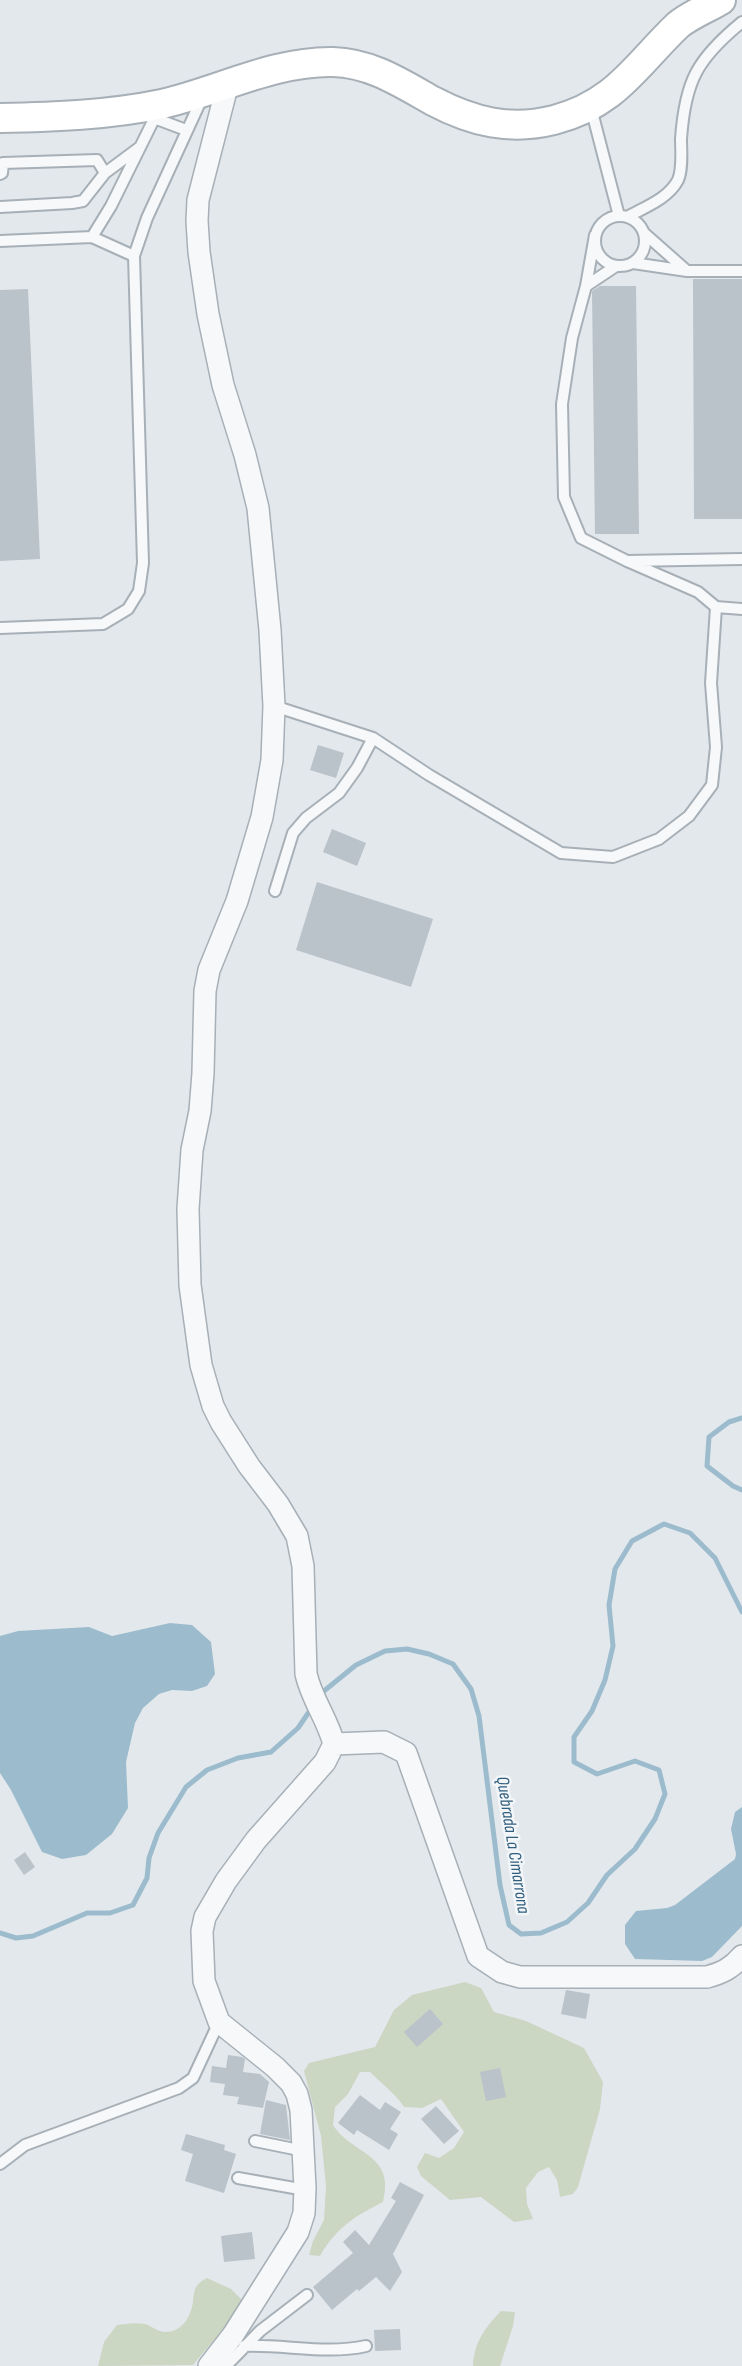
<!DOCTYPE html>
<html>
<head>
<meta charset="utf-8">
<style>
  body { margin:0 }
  canvas { display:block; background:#e3e8ec }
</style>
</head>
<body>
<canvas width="742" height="2366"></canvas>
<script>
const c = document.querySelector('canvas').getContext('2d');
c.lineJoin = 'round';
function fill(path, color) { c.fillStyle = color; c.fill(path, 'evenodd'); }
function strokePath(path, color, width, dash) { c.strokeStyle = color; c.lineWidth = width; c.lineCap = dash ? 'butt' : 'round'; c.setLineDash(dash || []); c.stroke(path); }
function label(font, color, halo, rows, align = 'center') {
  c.font = font + ' "Sofia Sans Condensed",sans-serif'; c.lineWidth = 5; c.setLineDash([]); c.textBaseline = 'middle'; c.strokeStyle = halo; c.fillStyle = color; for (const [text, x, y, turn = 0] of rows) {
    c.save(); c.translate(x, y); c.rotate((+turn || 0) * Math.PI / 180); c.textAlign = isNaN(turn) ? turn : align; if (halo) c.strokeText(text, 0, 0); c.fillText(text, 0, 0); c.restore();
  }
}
fill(new Path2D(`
  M465 1982 481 1988 494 2012 526 2021 584 2048 603 2082 600 2109 578 2187 573 2194 560 2197 557 2180 549 2167 538 2172 526 2188 527 2204 533 2219 514 2222 481 2197 450 2200 421 2176 417 2167 425 2153 439 2158 454 2148 464 2132 441 2099 422 2108 404 2107C396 2094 382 2084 370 2072H360L348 2094 335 2107 333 2125C352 2155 396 2153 383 2202 355 2216 336 2228 320 2256L309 2255 313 2241 324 2220 326 2186 321 2136 304 2071 309 2063 375 2047 394 2010 412 1995Z
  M207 2278 231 2289 242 2300 226 2326 193 2365 98 2366 104 2342 117 2325C126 2324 135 2322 145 2324 149 2325 153 2328 157 2330 172 2336 185 2327 190 2313 197 2298 188 2287 207 2278Z
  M501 2311 515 2312 513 2326 500 2366H473C474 2342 485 2328 501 2311Z`), '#cbd6c3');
fill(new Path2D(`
  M170 1623 192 1625 211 1642 215 1674 207 1686 192 1691 172 1690 159 1694 143 1708 135 1723 126 1762 128 1808 112 1834 86 1855 62 1859 42 1852 11 1790 0 1773V1636L18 1631 89 1627 112 1636Z
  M742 1807V1926L712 1957 702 1961 635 1959 625 1944V1925L636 1911 667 1908 675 1905 735 1859 736 1854 731 1829 735 1812Z`), '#9cbcce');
strokePath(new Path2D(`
  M742 1418 729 1422 709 1437 707 1466 733 1486 742 1490
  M319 1695 356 1665 385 1651 407 1649 429 1654 453 1664 471 1689 479 1716 500 1885 509 1925 521 1934 541 1933 567 1922 588 1903 607 1875 635 1849 655 1819 665 1794 659 1770 635 1761 597 1774 574 1762V1737L592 1711 605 1680 613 1646 609 1605 615 1569 632 1541 664 1524 690 1533 715 1558 742 1612
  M0 1933 16 1938 33 1936 87 1913H110L133 1905 147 1878 149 1858 158 1833 186 1787 207 1770 238 1758 271 1752 298 1728 313 1706`), '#9cbcce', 5);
fill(new Path2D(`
  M693 279H742V519H694Z
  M600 286H636L639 534H595L592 291Z
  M28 289 40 559 0 561V290Z
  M318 745 344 753 336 778 310 770Z
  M332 829 366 843 357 866 323 852Z
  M317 882 433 919 411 987 296 950Z
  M25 1852 35 1867 24 1875 14 1860Z
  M566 1990 590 1994 586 2019 561 2014Z
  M430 2009 443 2024 417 2047 404 2032Z
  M228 2055 242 2057 245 2059 243 2072 260 2074 269 2082 263 2108 237 2104 239 2097 223 2095 225 2084 210 2082 212 2066 226 2068Z
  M500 2068 506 2097 486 2101 480 2072Z
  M360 2095 380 2110 385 2102 401 2112 390 2129 398 2134 389 2150 357 2130 354 2135 338 2123Z
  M266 2100 286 2105 290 2140 260 2134Z
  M436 2106 459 2131 444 2144 421 2119Z
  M186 2134 225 2145 224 2150 236 2154 224 2193 185 2181 193 2154 181 2150Z
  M400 2182 424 2195 393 2254 402 2272 390 2291 376 2277 359 2291 357 2289 332 2310 313 2287 353 2253 343 2242 355 2230 369 2245 396 2201 391 2198Z
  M252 2232 255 2259 224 2262 221 2236Z
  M400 2329 401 2350 375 2351 374 2330Z`), '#bac2ca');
const service = new Path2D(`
  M591 108 619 216
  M154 118 186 130
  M0 174 2 173 3 163 97 160 105 173 140 147
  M0 207 72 203 83 201 105 173
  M595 241a25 25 0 1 1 50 0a25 25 0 1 1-50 0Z
  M627 217C645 207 668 199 678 180 683 169 681 150 681 139 685 81 697 59 742 22
  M644 233 687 271
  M595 235 586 286 572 338 562 404 564 497 581 538 627 561 742 559
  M92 237 111 206 159 109
  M0 241 92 237 134 256
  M633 263 687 271H742
  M586 286 616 266
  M716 607 742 609
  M0 628 103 624 128 609 139 591 143 563 134 256 147 218 203 96
  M274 706 373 738 429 775 561 853 613 857 659 839 689 816 712 785 716 747 711 683 716 607 698 592 627 561
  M275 891 293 833 306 818 339 793 357 768 373 738
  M255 2141 304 2151
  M0 2164 25 2145 179 2088 193 2078 219 2022
  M238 2178 294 2188H305
  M244 2346C284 2344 326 2355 366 2346
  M226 2366 260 2331 307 2295`);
const minor = new Path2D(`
  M228 83 198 200 197 221 199 252 208 314 223 385 245 455 258 508 270 630 274 706 272 760 262 817 237 901 209 970 205 991 203 1073 200 1111 192 1150 188 1209 190 1285 201 1365 213 1406 221 1422 249 1466 278 1504 297 1536 303 1566 306 1674C312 1700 327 1718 334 1744L384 1742 406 1753 478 1956 502 1972 520 1977H707C722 1973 732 1968 742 1956
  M209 2366 233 2335 298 2232 304 2213 305 2188 301 2110 297 2094 291 2083 275 2067 219 2022 204 1981 202 1931 205 1917 226 1881 256 1840 325 1762 334 1744`);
const secondary = new Path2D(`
  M0 118C54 117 109 115 162 104 219 91 273 61 333 62 371 63 401 83 433 101 473 122 510 131 554 120 616 104 636 65 678 25 690 15 708 8 721 0`);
strokePath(service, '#a7b0b7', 14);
strokePath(minor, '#a7b0b7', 24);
strokePath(secondary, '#a7b0b7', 32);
strokePath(service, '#f6f8fa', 10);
strokePath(minor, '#f6f8fa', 21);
strokePath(secondary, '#fff', 28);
label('italic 18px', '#305e7c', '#f3f6f9', [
  ["Quebrada La Cimarrona",512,1845,81]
]);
</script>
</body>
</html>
